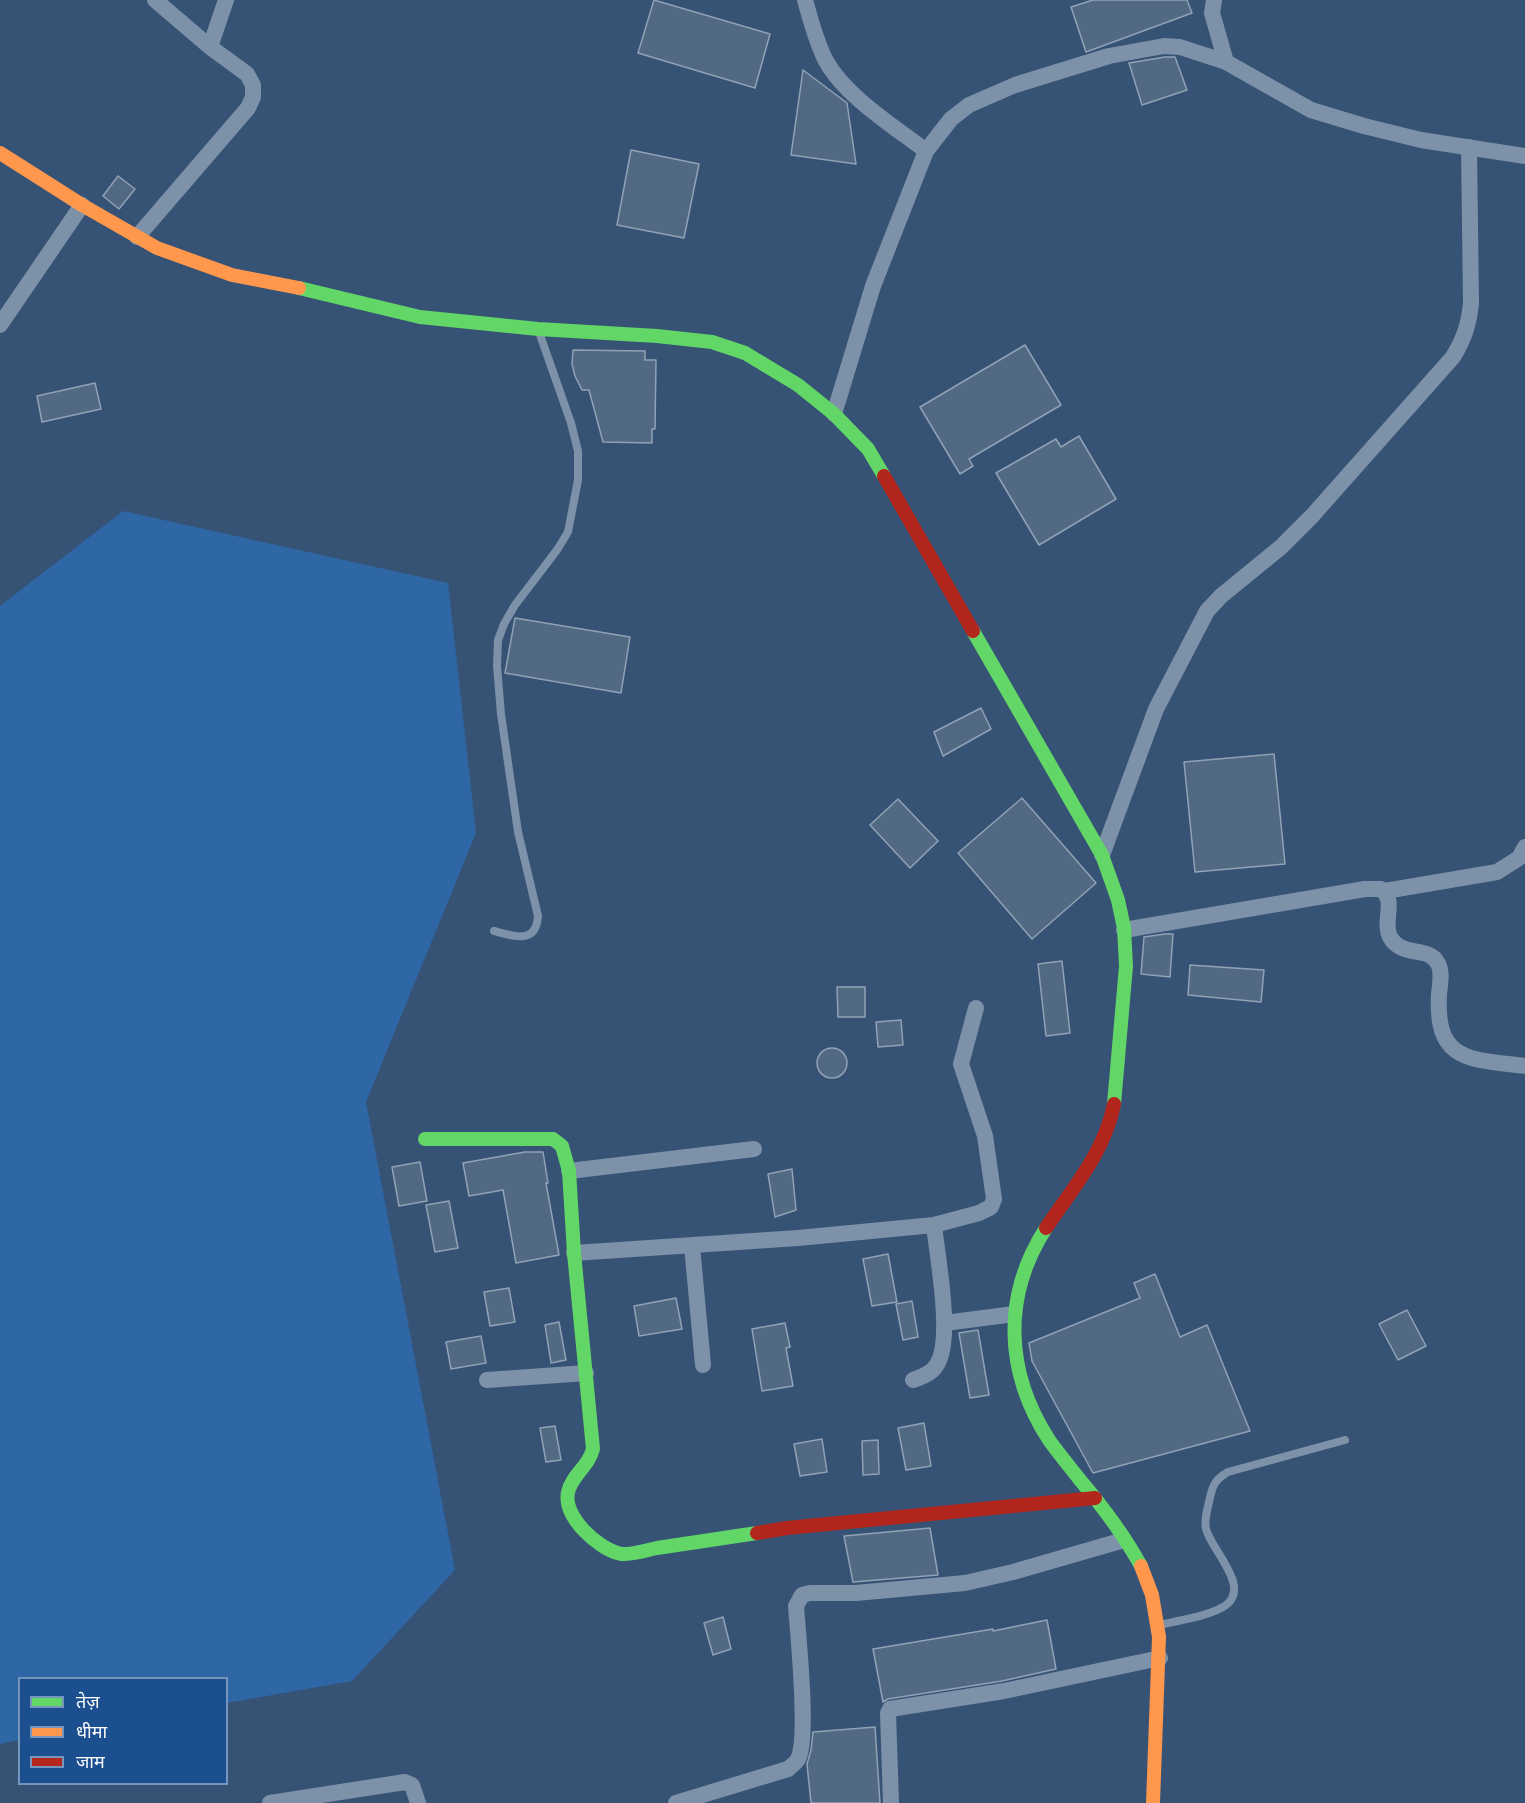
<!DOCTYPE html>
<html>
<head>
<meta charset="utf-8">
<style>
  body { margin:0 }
  #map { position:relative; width:1525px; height:1803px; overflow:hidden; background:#365274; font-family:"Source Sans 3","Noto Sans Devanagari",sans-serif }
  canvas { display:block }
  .legend { position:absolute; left:18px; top:1677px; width:210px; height:108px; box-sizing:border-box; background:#1b4f8f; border:2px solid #7695bc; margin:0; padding:8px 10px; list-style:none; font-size:18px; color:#fff }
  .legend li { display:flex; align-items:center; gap:12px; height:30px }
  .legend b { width:30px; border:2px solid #7695bc }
</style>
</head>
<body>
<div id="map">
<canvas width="1525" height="1803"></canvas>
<ul class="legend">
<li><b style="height:8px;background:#63d668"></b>तेज़</li>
<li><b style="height:8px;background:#ff974d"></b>धीमा</li>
<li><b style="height:8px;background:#b3261e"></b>जाम</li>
</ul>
</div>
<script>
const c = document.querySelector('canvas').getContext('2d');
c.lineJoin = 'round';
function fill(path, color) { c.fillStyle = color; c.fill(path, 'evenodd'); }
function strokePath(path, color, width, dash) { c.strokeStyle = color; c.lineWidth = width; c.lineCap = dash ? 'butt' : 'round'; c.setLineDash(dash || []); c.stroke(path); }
fill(new Path2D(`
  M123 511 448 583 476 833 366 1102 455 1570 352 1681 227 1703 226 1678H20L19 1740 0 1744V606Z`), '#2f66a5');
const building = new Path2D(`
  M654 0 770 34 755 88 638 53Z
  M1093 0H1187L1192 13 1086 52 1071 7Z
  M1165 57H1175L1187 90 1142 105 1129 63Z
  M803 70 847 103 856 164 791 155Z
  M631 150 699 164 684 238 617 225Z
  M118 176 135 189 119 209 103 196Z
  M1025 345 1061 405 969 459 973 466 960 474 920 407Z
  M573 350 645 351V360H656L655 429H652V443L603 442 589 390H582L575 376 572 364Z
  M95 383 101 409 42 422 37 396Z
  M1079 436 1116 499 1039 545 996 473 1056 439 1061 447Z
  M515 618 630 637 621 693 505 673Z
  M981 708 991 729 943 756 934 732Z
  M1274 754 1285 864 1195 872 1184 762Z
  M1022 798 1096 883 1032 939 958 853Z
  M898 799 938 841 910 868 870 825Z
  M1165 934H1173L1170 977 1141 974 1144 937Z
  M1062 961 1070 1033 1046 1036 1038 964Z
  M1190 965 1264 970 1261 1002 1188 995Z
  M837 987H865V1017H838Z
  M901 1020 903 1045 878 1047 876 1022Z
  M817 1063a15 15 0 1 1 30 0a15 15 0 1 1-30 0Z
  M525 1152H543L548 1183H546L559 1255 516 1263 503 1190 469 1196 463 1163Z
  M420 1162 427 1201 399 1206 392 1167Z
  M792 1169 796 1210 775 1217 768 1174Z
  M449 1201 458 1248 435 1252 426 1205Z
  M888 1254 897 1302 872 1306 863 1259Z
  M1155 1274 1180 1337 1207 1325 1250 1431 1093 1473 1032 1361 1029 1343 1140 1298 1134 1283Z
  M509 1288 515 1322 490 1326 484 1292Z
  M676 1298 682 1329 639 1336 634 1306Z
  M912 1301 918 1337 903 1340 896 1304Z
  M1407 1310 1426 1346 1398 1360 1379 1324Z
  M559 1322 566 1360 551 1363 545 1325Z
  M785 1323 790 1347 786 1348 793 1386 762 1391 752 1329Z
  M978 1330 989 1395 970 1398 959 1333Z
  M481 1336 486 1363 451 1369 446 1342Z
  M924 1423 931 1466 906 1470 898 1428Z
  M555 1426 561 1460 546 1462 540 1428Z
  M822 1439 827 1472 800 1476 794 1444Z
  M878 1440 879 1474 863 1475 862 1441Z
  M930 1528 938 1575 853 1582 844 1536Z
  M723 1617 731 1649 713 1655 704 1623Z
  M1047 1620 1056 1669 1002 1681 888 1699 883 1702 873 1649 993 1629V1631Z
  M875 1727 880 1803H811L807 1764 811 1750 813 1732Z`);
fill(building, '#526984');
strokePath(building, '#92a2b6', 1.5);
strokePath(new Path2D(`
  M494 931C514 936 536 945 538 916L518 832 501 714 497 666 498 640 504 624 515 605 557 550 568 532 578 480V451L571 423 539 332
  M1160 1625C1180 1620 1205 1617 1223 1607 1254 1589 1211 1550 1206 1529 1204 1520 1207 1511 1209 1502 1212 1487 1214 1480 1228 1472L1345 1440`), '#7d92a8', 8);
strokePath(new Path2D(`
  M805 0C811 21 816 42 826 61 845 96 895 127 926 151
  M1214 0 1212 13 1226 62
  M210 47 226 0
  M137 237 248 108 253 97V85L247 74 210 47 155 0
  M0 325 82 205
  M834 414 873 286 926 151 951 119 969 105 1015 85 1109 56 1164 46 1180 47 1226 62 1311 110 1364 126 1421 140 1525 156
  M1102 855 1156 709 1207 611 1221 596 1281 547 1312 516 1453 357C1464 339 1469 324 1471 303L1469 147
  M1385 891 1497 872 1519 858 1525 847
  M1124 930 1365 889H1381C1397 901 1382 921 1390 937 1402 958 1428 946 1437 962 1443 970 1440 984 1439 994 1435 1062 1469 1059 1525 1066
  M569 1171 754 1149
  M692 1246 703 1365
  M574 1253 798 1238 934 1225 979 1213 991 1207 994 1199 985 1136 961 1064 976 1008
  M945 1323 1014 1314
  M487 1380 586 1373
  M913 1380C921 1377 931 1374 936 1366 954 1342 937 1256 934 1225
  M270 1803 405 1782 412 1785 418 1803
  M676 1803 788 1769C791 1766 796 1763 798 1759 809 1738 798 1635 796 1606L802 1595 810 1593H856L965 1583 1013 1572 1124 1540
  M891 1803 888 1713 890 1709 1004 1691 1160 1658`), '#7d92a8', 16);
strokePath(new Path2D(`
  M299 288 420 317 538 329 657 336 712 342 745 353 798 385 834 414 868 449 884 476
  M973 631 1102 855 1118 900 1124 928 1126 966 1114 1104
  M425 1139H553L562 1146 569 1171 574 1253 593 1449C589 1466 572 1475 568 1492 563 1517 598 1549 621 1554 631 1555 647 1550 657 1548 691 1543 724 1538 757 1533
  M1046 1228C1002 1296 1005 1372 1049 1440 1059 1454 1070 1467 1080 1480 1103 1507 1124 1535 1141 1566`), '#63d668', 14);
strokePath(new Path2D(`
  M0 153 82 205 157 248 232 275 299 288
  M1141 1566 1152 1595 1159 1637 1153 1803`), '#ff974d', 14);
strokePath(new Path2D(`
  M884 476 973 631
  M1046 1228C1072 1189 1105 1152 1114 1104
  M757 1533 787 1528 1095 1498`), '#b3261e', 14);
</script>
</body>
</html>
